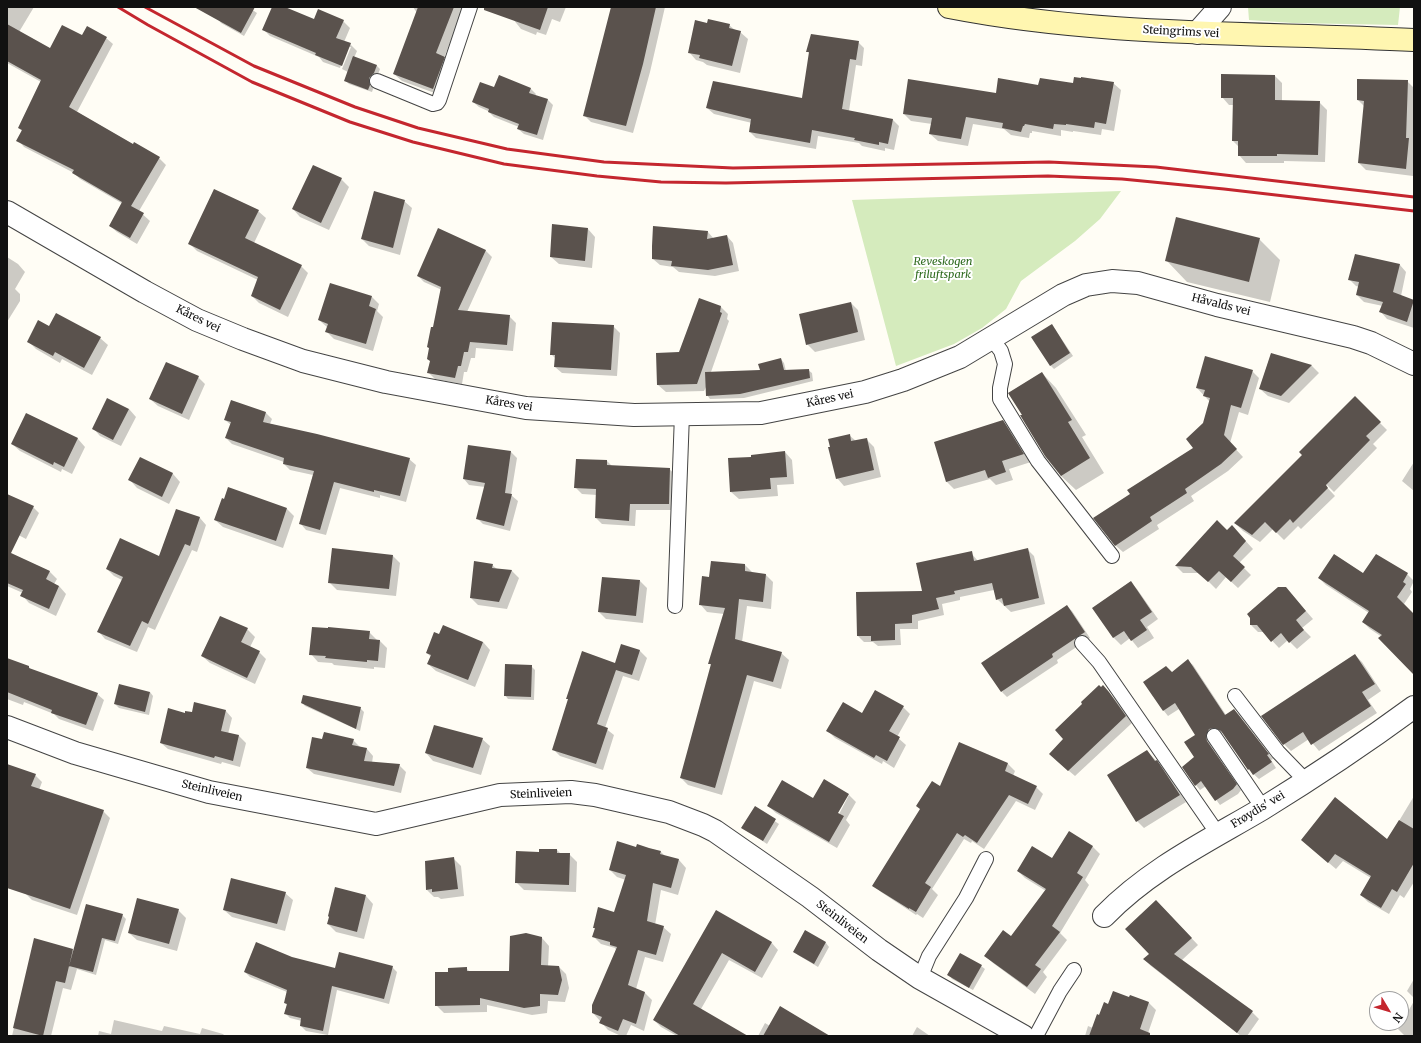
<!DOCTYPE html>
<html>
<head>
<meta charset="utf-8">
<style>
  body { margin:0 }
  #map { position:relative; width:1421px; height:1043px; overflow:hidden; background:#fffdf5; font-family:Merriweather,serif }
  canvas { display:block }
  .frame { position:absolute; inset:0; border:8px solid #111; pointer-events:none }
  .north { position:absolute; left:1369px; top:991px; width:40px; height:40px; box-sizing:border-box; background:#fff; border:1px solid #a0a0a0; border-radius:50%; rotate:128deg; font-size:11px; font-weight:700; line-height:16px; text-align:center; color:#111 }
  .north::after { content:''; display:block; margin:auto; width:14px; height:18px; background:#c4262e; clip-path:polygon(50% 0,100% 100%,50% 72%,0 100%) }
</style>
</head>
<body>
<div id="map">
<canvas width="1421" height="1043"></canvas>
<div class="frame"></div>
<div class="north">N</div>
</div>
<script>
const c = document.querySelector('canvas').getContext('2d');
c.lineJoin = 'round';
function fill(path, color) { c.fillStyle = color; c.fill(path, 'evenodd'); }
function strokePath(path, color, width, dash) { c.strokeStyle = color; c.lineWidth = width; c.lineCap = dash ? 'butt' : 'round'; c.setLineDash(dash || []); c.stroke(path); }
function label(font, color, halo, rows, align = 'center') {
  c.font = font + ' Merriweather,serif'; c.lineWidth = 4; c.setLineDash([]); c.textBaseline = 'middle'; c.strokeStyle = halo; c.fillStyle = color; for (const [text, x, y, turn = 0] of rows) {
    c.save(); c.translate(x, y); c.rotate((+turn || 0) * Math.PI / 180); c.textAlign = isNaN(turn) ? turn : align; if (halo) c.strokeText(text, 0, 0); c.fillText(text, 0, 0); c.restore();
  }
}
fill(new Path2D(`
  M1248 7H1400L1398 25 1293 23 1249 20Z
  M1121 191 1100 219 1075 241 1021 281 1006 309 982 328 954 344 896 366 852 200Z`), '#d5ebbd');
fill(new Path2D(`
  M7 7H34L19 32 50 49 82 37 106 38 113 44 77 112 134 145 159 158 166 165 139 211 150 221 137 244 117 232 110 226 123 204 80 179 74 173 24 147 18 140 22 131 19 128 41 82 7 63Z
  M224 7H248L257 13 244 36 221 23 218 19Z
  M273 7H283L315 21H343L350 28 344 42 350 44 357 51 354 58 377 66 380 69 377 77 372 82 373 89 372 92 349 84 345 80 348 72 342 69 351 47H348L340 68 323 62 319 57 270 36 263 29Z
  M413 7H464L444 58 451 65 440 95 402 81 394 74 417 13Z
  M517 7H566L560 22 552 19 546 35 537 32 536 35 521 29 513 19Z
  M612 7H665L650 72 633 133 591 122 584 115Z
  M708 24 729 25 735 30 740 32 748 39 740 73 707 65 703 62 696 60 689 52Z
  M858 42 864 48 862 66 856 65 849 111 893 120 899 126 894 150 885 148V151L862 146 859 143 818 136 816 149 756 138 750 132 752 123 714 114 707 108 802 99 810 54 807 51Z
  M1275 76 1282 83V101L1319 102 1327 110 1325 162 1284 161V163H1246L1239 155V147L1233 141 1234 105H1229L1222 97Z
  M1407 81 1414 88V171L1413 176 1366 170 1359 163 1365 107 1358 100Z
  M1113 83 1121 90 1114 131 1102 129 1101 135 1073 131V132L1061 130V136L1032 131V133H1030L1029 138 1011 135 1004 129 973 124 968 146 938 141 930 134 932 124 911 121 904 114 1039 86Z
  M495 88H530L536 94 535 96 548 100 553 105 543 140 524 134 518 129 519 127 494 117 488 111 479 107 473 102Z
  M313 166 341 179 349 187 329 230 300 217 293 209Z
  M404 201 412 208 400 255 369 246 362 239Z
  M258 211 266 218 254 243 301 266 308 273 288 317 259 303 252 296 258 280 197 251 189 243Z
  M588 229 595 237 592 268 559 264 551 257Z
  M708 232 714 239 727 236 733 243 739 271 715 276 679 272 673 267 660 265 653 259Z
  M1259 239 1280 260 1270 302 1187 282 1167 261Z
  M485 250 492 257 467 312 509 316 516 323 513 351 476 348 475 358H471L467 372H464L462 384 435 379 428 372 431 362 430 349 428 347 434 328 442 290 424 282 418 276Z
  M7 257 18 264 25 272 15 289 20 294V301L7 322Z
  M1400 265 1406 272 1401 296 1414 301V328L1387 319 1381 312 1383 306 1364 302 1357 295 1359 287 1356 286 1349 279Z
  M372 297 379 304 377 311 383 317 373 351 334 339 327 332 328 328 319 320Z
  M700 299 721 307 728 314 727 319 729 321 711 372 761 371 781 359 784 363 786 371 808 370 812 373 813 381 744 398 710 399 707 395V385L704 391 666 392 658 385 680 353Z
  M851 303 858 310 865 340 815 352 807 344Z
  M613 326 620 333 617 376 562 373 555 367V358L551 354Z
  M49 327 100 338 108 345 92 375 62 359 60 363 36 349 28 341Z
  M1055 329 1073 356 1054 369 1050 365Z
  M1271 354 1312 366 1319 373 1289 403 1268 396 1260 389Z
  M1252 371 1259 378 1248 415 1239 412 1230 443 1243 457 1228 471 1191 496 1194 501 1157 525 1159 529 1123 552 1115 545 1131 494 1195 448 1204 423 1210 402 1197 388Z
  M1042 373 1056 388 1086 435 1082 437 1104 473 1076 490 1061 476 1024 415Z
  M198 377 205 384 189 420 158 406 150 399Z
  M1355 398 1387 430 1373 444 1377 448 1334 492 1323 481 1322 482 1335 496 1301 529 1298 526 1284 540 1273 529 1260 542 1243 531 1235 523 1304 455Z
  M232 401 266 413 272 419 270 424 409 459 416 465 406 502 380 495V498L340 488 326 535 306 530 300 523 313 475 290 470 284 464V462L232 444 226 438 231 425 225 420Z
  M129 409 136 417 121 446 100 436 93 428Z
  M27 414 78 439 85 447 72 474 62 469 61 472 20 451 12 444Z
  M1003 421 1010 429 1031 462 1009 469 1013 480 996 485 990 479 954 489 947 482 935 442Z
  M849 435 856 441 866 439 874 447 881 477 844 486 837 478Z
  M468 446 511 452 517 458 511 495 518 501 510 531 483 524 477 518 485 487 469 485 464 479Z
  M785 452 792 460 794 484 777 485 778 496 739 499 731 492Z
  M140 458 173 474 180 482 169 504 137 488 130 480Z
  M607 461 612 466 669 469 676 475 675 510H636L635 526 602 524 596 518 597 495 582 494 575 487Z
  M1414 462V491L1402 481Z
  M7 495 33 507 39 513 26 539 7 529Z
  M287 509 294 516 283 548 223 527 215 520Z
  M177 510 200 518 206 525 197 552 192 550 155 630 148 627 137 652 105 639 99 632 122 580 114 576 107 569 159 557Z
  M1217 521 1227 531 1232 526 1253 549 1239 563 1251 575 1238 588 1226 577 1216 589 1200 573H1183L1176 566Z
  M1028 550 1034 556 1045 604 1011 612 997 599 994 590 960 597V600L942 604 944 615 918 621V629H900L901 645 878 646 873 642H864L858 636 923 592 971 553 978 561Z
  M7 552 49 571 57 579 54 584 59 586 66 594 56 616 29 603 22 595 23 593 7 586Z
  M1377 555 1407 574 1414 581 1410 589 1412 592 1404 604 1414 615V673L1382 637 1370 629 1363 622 1369 613 1326 585 1319 578 1363 575Z
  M393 556 400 563 396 596 337 590 329 582Z
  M492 565 497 569 512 571 519 578 507 609 478 605 471 598Z
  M745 565 753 573 766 575 773 582 771 609 747 606 742 642 781 653 789 660 781 689 754 681 722 795 688 785 681 778 712 666 709 663 724 614 707 612 700 604 710 578Z
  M640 581 647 588 643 623 606 619 599 612Z
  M1130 582 1137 589 1158 619 1147 627 1154 638 1138 648 1130 638 1121 645 1114 638 1093 608Z
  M1292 595 1313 619 1302 628 1311 637 1297 649 1288 640 1279 648 1264 632H1258L1251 625Z
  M1067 606 1072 611 1090 638 1057 660 1058 663 1007 697 1002 692Z
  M247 629 255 637 250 647 259 652 266 659 255 684 210 663 202 656Z
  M369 632 377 640 380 641 387 648 385 668 374 667V669L334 665 332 663 318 662 311 654Z
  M440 635 483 642 490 650 475 687 436 671 428 664 431 657 427 653Z
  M622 646 640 651 647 658 639 681 623 676 605 728 614 735 603 770 560 756 553 749 569 700 567 698 616 664Z
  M1355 655 1362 662 1381 691 1368 700 1377 713 1319 751 1309 739 1291 751 1284 744Z
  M7 659 29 667 31 670 97 694 104 700 93 731 59 719 54 714 24 702 23 705 7 699Z
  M1188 661 1193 665 1226 715 1234 710 1239 715 1273 759 1271 760 1276 768 1259 779 1248 769 1223 733 1218 732 1211 738V746L1241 790 1238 794 1220 805 1206 786 1200 790 1196 785V735L1179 709 1168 716 1164 711 1172 674Z
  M531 666 535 670 534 700 508 699 505 695Z
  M1103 687 1115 699 1132 723 1075 776 1056 760 1065 739 1084 704Z
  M150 692 153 696 149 715 119 708 115 704Z
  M302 702 360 708 364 712 360 731 305 706Z
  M903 707 910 714 897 737 906 745 894 768 883 761 882 764 835 738 828 731 862 714Z
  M226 711 232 718 228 734 239 736 246 743 240 767 222 762 221 764 168 749 161 743 186 714Z
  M482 739 490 746 481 775 433 761 426 753Z
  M323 740H353L360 747 367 749 373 756 372 763 399 765 406 772 401 793 314 774 307 768Z
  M959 743 1008 764 1015 771 1013 776 1036 787 1043 794 1035 810 1016 801 984 849 972 841 971 843 964 839 932 889 938 895 923 918 917 914 916 915 881 892 874 886 941 788Z
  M1147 751 1163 768 1186 802 1144 828 1137 821 1108 775Z
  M7 765 35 775 42 782 39 790 103 811 110 818 77 915 32 900 25 893 7 864Z
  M847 795 835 817 837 818 849 795 856 802 846 820 850 825 837 848 776 813 768 806 849 795Z
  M1414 796V882L1404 898 1400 895 1389 914 1368 902 1361 895 1371 878 1343 861 1336 869 1302 840 1387 841Z
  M755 808 779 824 767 844 743 828Z
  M1069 832 1093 847 1100 854 1085 880 1089 885 1060 933 1067 940 1043 972 1047 977 1035 994 993 963 985 955 1012 937 1046 891 1025 878 1018 871 1052 859Z
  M637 848 661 852 665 856 679 860 686 868 678 895 661 890 655 925 663 927 671 934 663 962 645 957 636 989 645 993 652 1000 644 1031 631 1025 626 1036H621L608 1030 593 1013 616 950 615 948 601 944 594 937 596 930 594 928 615 913 626 880 617 877 610 870Z
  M540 850H557L561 854H569L577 862 576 892 524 890 516 882 540 853Z
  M453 858 461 866 464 896 441 899 438 897H434L427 890Z
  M285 893 293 900 285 931 232 917 224 910Z
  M366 896 373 904 364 939 336 932 328 924Z
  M1163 908 1198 945 1181 961 1252 1012 1259 1019 1247 1036H1241L1151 966 1144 959 1150 954Z
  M178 910 186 918 177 951 137 940 129 933Z
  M716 911 771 942 778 950 762 978 729 960 701 1009 736 1036H677L661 1027 654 1020Z
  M122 915 126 919 118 944 105 940 96 975 77 969 71 990 63 988 51 1036H12L35 940 74 951Z
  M806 932 826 943 829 947 818 967 798 955 794 951Z
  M542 938 549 946 548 967H559L566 974 569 988 565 1002 548 1001 547 1013 532 1015 487 1005V1012L444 1013 436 1005 449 973 466 968 470 972H510Z
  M292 958 336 969 392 967 397 972 389 1004 337 990 328 1035 306 1031 301 1026 302 1021 290 1018 285 1013 287 1005 285 1003 287 992 250 977 245 972Z
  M981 966 985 969 973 990 952 979 949 975Z
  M1414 979V998L1407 991Z
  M1130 996 1149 1003 1156 1010 1147 1036H1085L1088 1026 1093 1028 1100 1016 1129 998Z
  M1414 1001V1036H1405L1398 1029Z
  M114 1020 162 1031 164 1026 200 1034 202 1028 223 1034 225 1036H98L99 1031 111 1034Z
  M765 1023 770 1026 825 1036H758Z
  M917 1027 930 1036H912Z`), '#0003');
fill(new Path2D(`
  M194 7H255L241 33Z
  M272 7H285L314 19 318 9 344 20 336 38 351 43 342 66 315 55 316 53 262 30Z
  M418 7H454L436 53 445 57 433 89 393 74Z
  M484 7H548L540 30 484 10Z
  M611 7H656L643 64 626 126 583 116Z
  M708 19 730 24 729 28 741 31 732 66 699 58 700 55 688 53 695 20 707 23Z
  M7 24 50 48 62 25 82 35 87 26 107 37 69 107 133 144 134 142 160 157 131 206 144 213 130 238 109 226 122 202 72 173 74 170 16 141 22 130 18 128 41 80 7 61Z
  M811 34 859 41 856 60 850 59 842 109 893 119 888 144 879 142V145L854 140 855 138 812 130 810 143 749 132 751 119 706 108 713 81 802 98 809 52H806Z
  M353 56 377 65 374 73 369 78 370 85 368 90 344 81Z
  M1221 74 1275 75V100L1320 101 1318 155 1277 154V156H1238V141H1232L1233 98H1221Z
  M499 75 531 88 529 93 548 99 537 135 517 129 519 124 488 112 489 109 472 102 480 82 494 87Z
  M1074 77 1081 78V77L1114 82 1106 124 1095 122 1094 128 1066 124V125L1054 124 1053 129 1025 124 1024 126H1023L1021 132 1002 128 1003 123 966 117 961 139 929 134 932 118 903 114 908 79 996 93 998 78 1038 85 1040 78 1073 83Z
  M1357 79 1408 80 1406 138H1409L1406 169 1358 163 1364 101 1357 100Z
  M313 165 342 178 321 223 292 209Z
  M214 189 259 210 245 238 302 265 280 310 251 296 258 277 188 244Z
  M374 191 405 200 393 248 361 239Z
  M1176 217 1260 238 1249 282 1165 261Z
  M552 224 588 228 585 261 550 257Z
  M653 226 708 231 707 239 727 235 733 265 708 270 671 266 672 261 652 259V246Z
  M438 228 486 250 458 310 510 315 507 345 470 342 468 352H464L461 366H458L455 378 427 373 430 361 427 359 429 348 427 347 431 327H433L441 287 417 276Z
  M1355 254 1400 264 1393 292 1414 300 1407 322 1379 312 1383 302 1356 295 1359 282 1348 280Z
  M330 283 372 296 369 306 376 309 366 344 325 332 328 324 318 320Z
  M699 298 721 306 720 312 722 313 697 384 657 385 656 353 679 352Z
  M851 302 858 332 806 345 799 314Z
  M56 313 101 337 84 368 55 352 53 356 27 342 38 320 49 326Z
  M552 322 614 325 611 370 554 367 555 355H550Z
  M1052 324 1070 353 1050 366 1031 337Z
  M1271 353 1312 365 1281 396 1259 389Z
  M1205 356 1253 370 1241 408 1231 405 1224 435 1237 449 1221 464 1185 489 1187 493 1150 517 1152 521 1115 546 1093 518 1130 494 1127 490 1193 448 1186 439 1203 423 1210 398 1203 396 1205 390 1196 388Z
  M781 358 784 370 809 369 810 378 740 394 706 396 705 372 760 370 758 364Z
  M166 362 199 376 182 414 149 399Z
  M1042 372 1072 420 1068 422 1090 458 1061 476 1045 456 1020 415H1022L1008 393Z
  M1355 396 1381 422 1366 436 1370 440 1326 485 1328 488 1293 523 1290 519 1276 533 1265 522 1252 535 1234 523 1302 455 1299 452Z
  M107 398 129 409 113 440 92 429Z
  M231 400 266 412 263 422 317 434 410 458 400 496 374 490V492L334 482 320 530 299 524 314 471 283 464 284 458 225 438 231 422 224 420Z
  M26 413 78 438 64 467 54 462 53 465 11 444Z
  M1003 420 1024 454 1002 461 1006 472 988 478 985 470 946 482 934 442Z
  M850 434 851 441 867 438 874 470 836 479 828 447H830L828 439Z
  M468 445 511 451 505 493 512 494 504 526 476 519 485 483 463 479Z
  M785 451 787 477 770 478 771 489 730 492 728 458 751 457V455Z
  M140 457 173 473 162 497 128 480Z
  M576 459 607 460V465L670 468 669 504H630L629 521 595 518 596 489 574 488Z
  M228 487 287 508 276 541 214 520 222 498 224 499Z
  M7 494 34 506 11 553 50 571 46 579 59 586 49 609 20 596 23 590 7 583Z
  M176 509 200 517 190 546 185 544 148 624 142 621 130 646 97 632 123 577 106 569 120 538 159 556Z
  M1217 520 1227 530 1232 525 1246 541 1233 556 1245 567 1231 582 1219 571 1208 582 1191 567 1175 566Z
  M332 548 393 555 389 589 328 583Z
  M1028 548 1039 598 1004 606 1002 598 996 600 992 583 954 591 955 594 936 598 939 609 912 615V623L895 624V640L871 641V636H857L856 592 922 591 916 563 972 551 974 561Z
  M1334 554 1363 573 1376 554 1408 573 1403 582 1406 584 1397 597 1414 614V675L1378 638 1382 635 1362 622 1369 611 1318 578Z
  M474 561 493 564 492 568 512 570 499 602 470 598Z
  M711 561 745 564V571L766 574 763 602 739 599 735 639 782 652 773 682 747 675 715 788 680 778 711 664H708L725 608 699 605 702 576 709 577Z
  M602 577 640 580 636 616 598 612Z
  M1131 581 1152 612 1140 620 1147 630 1131 641 1124 631 1113 638 1092 608Z
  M1278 587H1286L1306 611 1296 620 1304 630 1289 643 1281 633 1271 642 1257 625H1250V618L1247 614Z
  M1067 605 1085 632 1052 654 1053 657 1001 692 981 663Z
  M220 616 248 628 241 642 260 651 247 678 201 656Z
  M443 625 483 642 468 680 427 664 431 655 426 653 434 632 439 634Z
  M312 627 328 628V627L370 631 369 639 380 640 378 661 367 660V662L325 658 326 656 309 655Z
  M621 644 640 650 632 675 616 670 597 724 608 728 596 764 552 750 568 699H566L582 651 615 663Z
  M1355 654 1375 684 1362 692 1371 706 1311 745 1303 732 1283 745 1261 716Z
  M7 658 29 666V668L98 693 86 725 51 713 52 710 7 692Z
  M1188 659 1225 715 1234 709 1269 754 1267 755 1272 762 1253 775 1249 769 1248 770 1221 731 1214 728 1209 729 1206 736 1207 741 1237 784 1233 789 1215 801 1201 781 1195 786 1182 767 1194 757 1184 742 1195 735 1175 703 1163 711 1143 682 1166 666 1172 672Z
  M505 664 532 665 531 697 504 696Z
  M119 684 150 692 145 712 114 704Z
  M1099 685 1101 687 1103 685 1109 692 1126 716 1068 771 1049 754 1063 739 1055 730 1082 704 1081 702Z
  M875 690 904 706 889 731 900 737 887 761 876 755 874 758 826 731 843 702 862 713Z
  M303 695 361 707 356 729 301 703Z
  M194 702 226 710 221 731 239 735 233 761 215 756 214 758 160 743 168 708 185 713V711L192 712Z
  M434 725 483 738 473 768 425 753Z
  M324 732 354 739 352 745 367 748 364 761 400 764 394 786 306 768 312 737 322 739Z
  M959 742 1008 763 1005 771 1037 786 1028 804 1009 795 977 843 965 835 963 837 957 833 925 883 931 887 916 912 909 908V909L872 886 920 809 916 806 932 781 940 786Z
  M1147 750 1155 761 1157 760 1180 795 1136 822 1107 775Z
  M7 764 36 774 31 786 104 810 70 909 7 888Z
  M824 779 849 794 838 813 844 816 829 842 767 806 782 780 813 798Z
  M1335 797 1387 839 1399 820 1414 829V863L1397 892 1392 889 1381 908 1360 895 1371 876 1335 854 1328 863 1301 840Z
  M755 806 776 819 763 841 741 828Z
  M1069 831 1093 846 1077 873 1083 877 1052 926 1060 932 1035 965 1041 969 1027 987 984 956 1003 930 1011 936 1046 889 1017 871 1032 846 1052 858Z
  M617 841 636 847 637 844 649 848 661 851 660 854 679 859 671 888 653 883 647 921 664 926 656 955 638 950 628 985 645 992 636 1024 623 1019 618 1031 599 1023 602 1017 592 1013V1005L617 947 610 945V942L592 937 595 928H593L598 907 614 912 626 875 609 870Z
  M539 849H557V853H570L569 885 515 883 516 851 539 852Z
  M454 857 458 889 432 892V889L426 890 425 861Z
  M231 878 286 892 277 924 223 910Z
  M335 887 366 895 357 932 327 924 329 917 328 916Z
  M137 898 179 909 169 944 128 933Z
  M1156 900 1192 938 1174 954 1253 1011 1237 1033 1143 959 1149 954 1125 929Z
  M86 904 123 914 115 941 102 938 93 972 69 966Z
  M716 910 772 942 755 972 722 953 693 1004 748 1036H680L653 1020Z
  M805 930 826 942 814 964 793 952Z
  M526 933 542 937 541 965 559 966 562 980 558 995 540 994V1006L524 1008 480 998V1005L435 1006V972H448V968L467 967V971H509L510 936Z
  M34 938 73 949 65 983 56 981 43 1036 13 1028Z
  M256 942 292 957 335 968 339 952 393 966 384 999 332 986 323 1031 300 1026 301 1018 284 1014 287 1004 284 1003 287 990 244 972Z
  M960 953 982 965 969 988 947 975Z
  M1113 991 1129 997 1130 995 1149 1002 1140 1029 1150 1033V1036H1089L1097 1014 1099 1015 1104 1002 1108 1004Z
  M780 1006 830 1036H763Z`), '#5a524d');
const lane = new Path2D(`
  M377 81 433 104 437 103 439 100 470 7
  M992 339 1001 351 1005 364 1000 388V399L1038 461 1112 556
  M675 606 682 414
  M1082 643 1099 662 1218 834
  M1235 696 1278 752 1306 781
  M1214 736 1263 808
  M920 978 929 956 966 898 986 859
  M1036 1036 1060 991 1074 970`);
const street = new Path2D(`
  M1197 33 1220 7
  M7 212 145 292 197 320 243 339 303 361 386 382 526 408 634 415 761 413 865 392 903 380 960 357 1063 295 1086 285 1112 281 1138 283 1217 305 1353 337 1371 343 1414 364
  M7 727 75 753 209 792 376 824 500 795 571 792 595 795 669 812 703 825 715 831 810 897 879 950 920 978 1023 1036
  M1104 916C1150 869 1206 842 1262 809 1314 777 1365 743 1414 707`);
const secondary = new Path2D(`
  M949 7C1102 37 1259 32 1414 40`);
strokePath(lane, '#444', 16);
strokePath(street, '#444', 24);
strokePath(secondary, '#333', 24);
strokePath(lane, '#fff', 14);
strokePath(street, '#fff', 22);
strokePath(secondary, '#fff6b0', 22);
strokePath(new Path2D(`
  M118 7 148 25 252 82 350 122 413 142 504 164 597 176 661 182 726 183 1048 176 1122 179 1224 189 1414 211
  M145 7 254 66 355 107 418 128 507 149 604 162 733 168 1049 162 1156 167 1414 197`), '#c4262e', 3);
label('11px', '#111', '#fff', [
  ["Steingrims vei",1181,32,3],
  ["Håvalds vei",1221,305,14],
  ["Kåres vei",198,319,26],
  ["Kåres vei",830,399,-12],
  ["Kåres vei",509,404,9],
  ["Steinliveien",212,791,13],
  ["Steinliveien",541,794,-2],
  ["Frøydis' vei",1258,810,-31],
  ["Steinliveien",842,922,38]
]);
label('italic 11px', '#2f6b1f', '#fff', [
  ["Reveskogen",943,262],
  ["friluftspark",943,275]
]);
</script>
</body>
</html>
